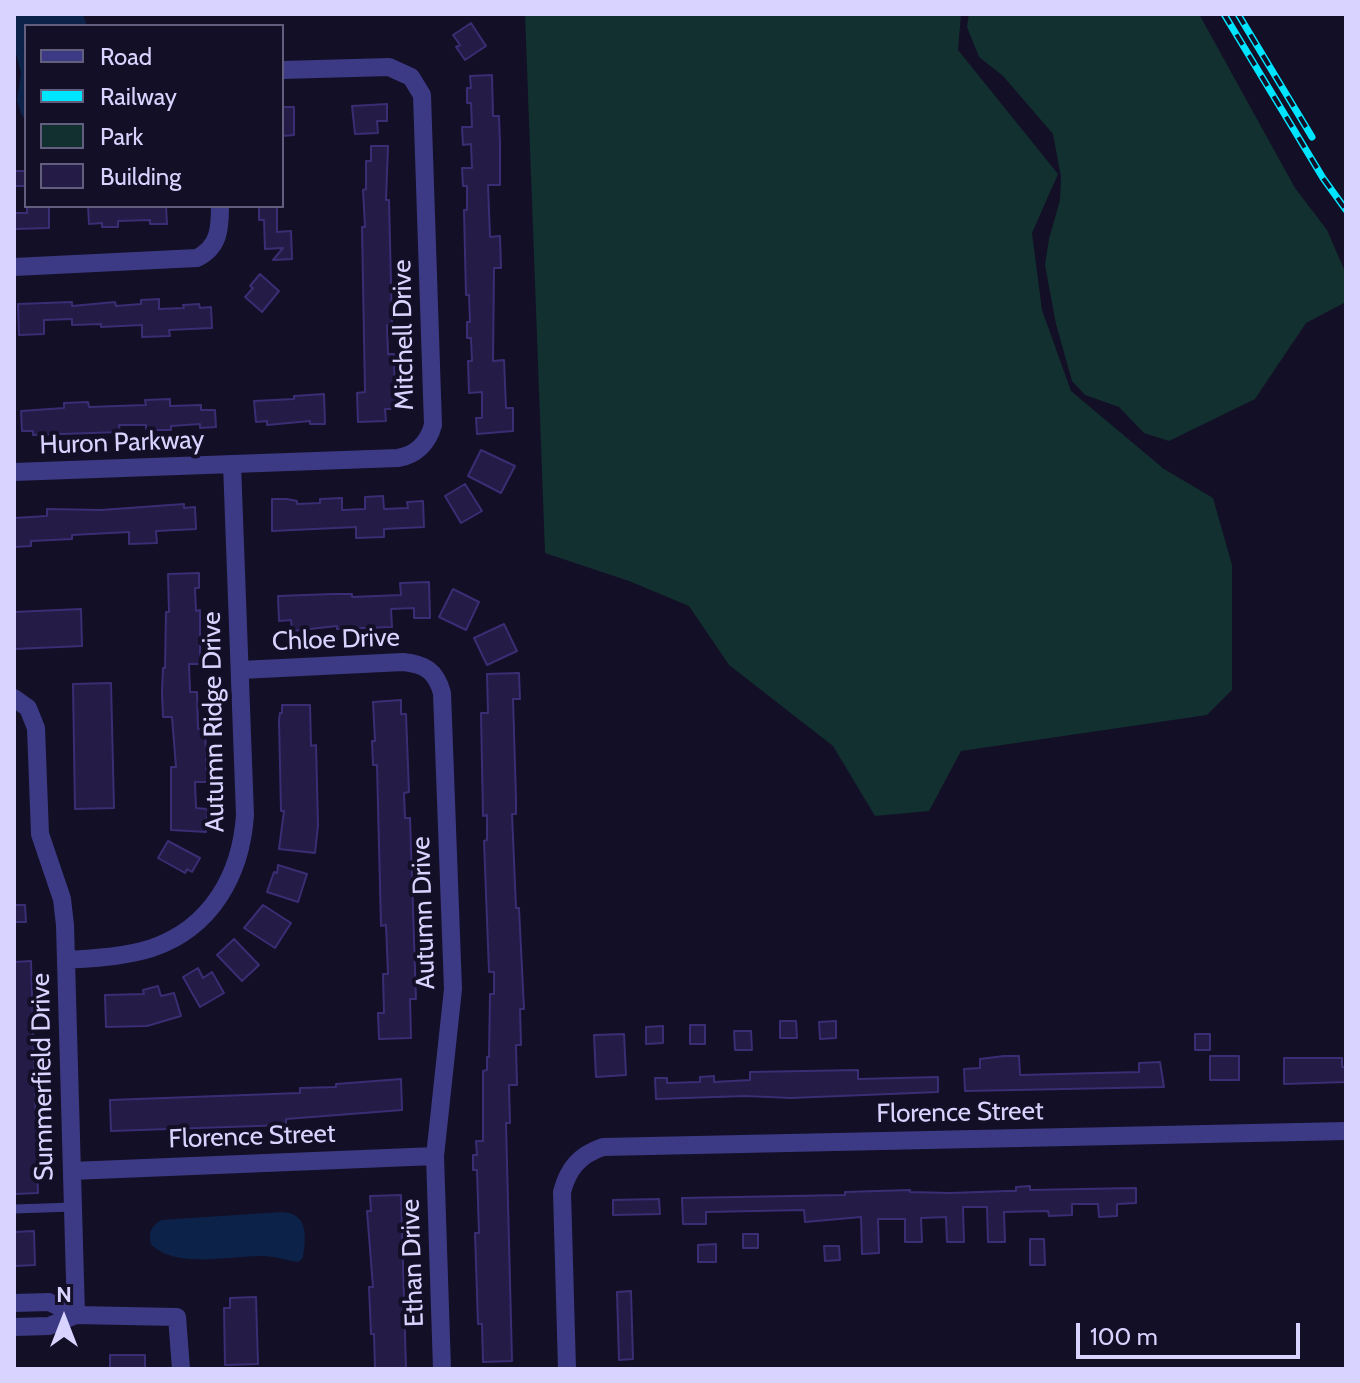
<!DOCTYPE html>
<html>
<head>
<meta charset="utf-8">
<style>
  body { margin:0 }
  #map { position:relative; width:1360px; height:1383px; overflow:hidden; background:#130f26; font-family:Cabin,sans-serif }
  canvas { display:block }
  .frame { position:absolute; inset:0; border:16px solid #d9d4ff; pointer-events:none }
  .legend { position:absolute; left:24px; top:24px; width:260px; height:184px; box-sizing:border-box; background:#130f26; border:2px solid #625e7d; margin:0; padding:10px 14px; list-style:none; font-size:24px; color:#d9d4ff }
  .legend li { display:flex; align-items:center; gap:16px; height:40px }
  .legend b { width:40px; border:2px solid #625e7d }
  .north { position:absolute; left:24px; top:1279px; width:80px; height:80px; -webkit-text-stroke:6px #130f26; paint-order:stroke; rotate:0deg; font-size:22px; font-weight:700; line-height:32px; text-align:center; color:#d9d4ff }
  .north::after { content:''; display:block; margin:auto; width:28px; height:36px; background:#d9d4ff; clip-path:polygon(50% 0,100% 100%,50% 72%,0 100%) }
  .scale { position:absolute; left:1076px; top:1323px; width:224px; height:36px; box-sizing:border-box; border:4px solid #d9d4ff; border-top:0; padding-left:10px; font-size:24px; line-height:28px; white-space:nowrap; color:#d9d4ff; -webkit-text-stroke:6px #130f26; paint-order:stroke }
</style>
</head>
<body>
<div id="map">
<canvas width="1360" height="1383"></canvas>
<div class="frame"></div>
<ul class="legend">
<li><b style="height:10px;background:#3d3a85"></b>Road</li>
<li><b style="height:10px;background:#00e5ff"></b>Railway</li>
<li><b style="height:22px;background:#12302f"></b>Park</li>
<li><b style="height:22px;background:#241b47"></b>Building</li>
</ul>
<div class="north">N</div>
<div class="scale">100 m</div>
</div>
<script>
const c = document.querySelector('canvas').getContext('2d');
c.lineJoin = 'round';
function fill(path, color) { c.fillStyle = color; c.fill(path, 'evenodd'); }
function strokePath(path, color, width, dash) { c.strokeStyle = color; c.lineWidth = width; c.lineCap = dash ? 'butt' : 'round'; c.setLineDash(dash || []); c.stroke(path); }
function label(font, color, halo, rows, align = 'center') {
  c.font = font + ' Cabin,sans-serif'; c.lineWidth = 8; c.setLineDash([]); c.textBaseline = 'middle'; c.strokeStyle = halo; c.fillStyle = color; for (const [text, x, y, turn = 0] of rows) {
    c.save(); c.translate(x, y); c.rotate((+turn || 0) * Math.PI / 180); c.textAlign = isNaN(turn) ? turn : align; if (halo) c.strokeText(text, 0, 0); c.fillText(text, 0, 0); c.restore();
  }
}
fill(new Path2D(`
  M525 14H961L958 50 1058 174 1032 233 1042 310 1071 391 1164 469 1213 498 1232 565V690L1207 715 961 751 929 811 875 816 833 746 729 665 689 606 629 581 545 553Z
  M969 14H1199L1295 188 1327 230 1346 274 1344 303 1306 323 1255 399 1169 441 1144 433 1119 407 1085 395 1072 381 1056 324 1045 265 1049 239 1060 200 1061 177 1053 134 1003 76 979 57 967 27Z`), '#12302f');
fill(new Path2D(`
  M14 14H83L87 26H26V120L21 114 17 100 21 73 14 46Z
  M281 1212C309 1213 306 1236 303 1258L298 1262C285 1260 274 1256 261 1256 229 1256 174 1269 151 1244 148 1232 151 1227 161 1220Z`), '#0c2248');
const building = new Path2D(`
  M471 23 486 46 465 60 456 47 460 45 453 35Z
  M492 75 493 116H499L500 144V185H488L490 237 500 236 501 268H494L493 361 504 360 506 408H513V431L477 434 476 418H482V392L469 393 468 361H472L471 338H467V322H470L469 295H466L464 210H467V186H463L462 168H472L471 144 463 145 462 127H472L471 103H467V88H471L470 76Z
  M387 104V121H377L378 133 355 134 352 106Z
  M282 107H294V135L282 136Z
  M371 146H388L386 200H389L392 325H387L388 354H394L395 409H385L386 421 358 422 357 393 365 392 362 227H365L363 190 366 189V161H371Z
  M14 171H26V186H14Z
  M27 206H49V228L15 229V213H27Z
  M88 206H166L167 224H150V220L118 221V227H102V223L89 224Z
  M259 206H277V232L291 231 292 259 273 260 283 248 265 249 264 220H259Z
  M260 274 279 291 262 312 245 297 253 288 250 286Z
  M159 299V309L184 308 183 305 199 304 200 308 211 307 212 328 169 330 170 336 142 337V325L101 327V324L72 325V319L44 320V334L19 335 18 304 72 302V306L115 302 116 306 141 304V300Z
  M324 394 325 424H310V421L267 425V421L256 422 254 401 294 399V396Z
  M170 399V406L201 405V410H215L216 427 200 428V424L171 426V430H155L146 429V425H119L120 432 33 435V431H22L21 411 64 408V403L88 402 89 407 146 405 145 400Z
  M481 450 515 466 501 493 468 476Z
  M465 484 482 511 461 523 445 496Z
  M383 496 384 509 408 508 407 502 423 501 424 527 384 529V537L356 538V527L272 531V499H287L297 501V504L320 503V499L342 498V510L365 509V497Z
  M184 504V508L195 507 196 529 156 531 157 543 129 544V532L72 535V539L31 541V546L14 547V518L47 516V509L101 510Z
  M199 573V588H195L196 611 200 610V664H189L190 692H197L198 729 205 728 207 782H195L196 808 207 809 206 832 171 830V767H176L172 717H163L162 693 163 668H165L166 612H169L168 574Z
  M429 582 430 618H414V608L391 609 392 627 337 629V626L292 631 291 620 279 621 278 596 333 594H352V597L401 595 400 583Z
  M453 589 479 602 466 630 439 617Z
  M81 609 82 646 14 649V612Z
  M504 624 517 651 487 665 474 638Z
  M519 673 520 699H513L516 799V814H512L516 908H519L524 1009H520L521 1045H516L517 1085H509L510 1123H506L512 1361 483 1362 482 1324H478L475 1233H479L477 1170H473V1155H477L476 1141H483V1071L487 1070V1057H489L490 994H494V972H489L484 841 487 840V815L483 816 481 713H488L487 674Z
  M111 683 114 808 75 809 73 684Z
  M401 700V714H406L409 792 404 793 405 818H410L416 999H410L411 1038 379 1039 378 1013H384L383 974H388L386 925 381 926 377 765H373L372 741H375L373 702Z
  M282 705H310L311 746 316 745 318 825 315 853 279 849 284 811H281L279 720 280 713H282Z
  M168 841 200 858 192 872 187 869 185 873 158 858Z
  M278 865 307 874 298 902 267 892 274 872 277 873Z
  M14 905H25L26 922H14Z
  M263 905 291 923 275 948 244 928Z
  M234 939 259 965 242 981 217 955Z
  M31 961 38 1193 14 1194V962Z
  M198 968 203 978 212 972 224 993 200 1007 183 977Z
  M158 986 161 996 174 993 181 1016 147 1026 106 1027 105 995 144 994 143 990Z
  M780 1021H796L797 1038H780Z
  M836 1021V1038L820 1039 819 1022Z
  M690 1025H705V1044H690Z
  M663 1026V1043L646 1044V1027Z
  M734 1031H751L752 1050H735Z
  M624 1034 626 1075 596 1077 594 1035Z
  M1195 1034H1210V1050H1195Z
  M1004 1056H1019L1020 1075 1139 1072V1063L1160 1062 1164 1087 965 1091 964 1069 980 1068V1059Z
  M1210 1056H1239V1080H1210Z
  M1284 1058H1342V1067H1346V1082L1284 1084Z
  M858 1070V1079L938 1077V1092L791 1098 745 1096 656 1099 655 1078H667V1083L700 1082V1077L714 1076V1082L750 1080V1072Z
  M401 1079 402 1110 286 1119V1125L111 1131 110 1100 300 1093V1088L336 1087V1084Z
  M1030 1186V1190L1136 1188V1203L1117 1204V1216L1099 1217 1098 1204H1072V1215L1049 1216 1048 1211 1004 1212 1005 1242H988L987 1207H963L964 1242H947L946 1217 921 1218 922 1242H905V1219H878L879 1253 862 1254 861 1217 805 1222 804 1210 706 1212V1224H683L682 1198 845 1195V1192L910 1190V1192L950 1193 1008 1191H1016V1187Z
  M401 1195 406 1369H375L374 1334H371L369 1287H373L367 1211H371L370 1196Z
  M659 1199 660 1214 613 1215V1200Z
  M34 1231 35 1265 14 1266V1232Z
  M743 1234H758V1248H743Z
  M1030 1239H1044L1045 1265H1030Z
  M716 1244V1262H698V1245Z
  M824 1246H839L840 1260 825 1261Z
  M631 1291 633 1359 619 1360 617 1292Z
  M256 1297 258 1364 225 1365 224 1308H230V1298Z
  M110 1355H145V1369H113L110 1367Z`);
fill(building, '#241b47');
strokePath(building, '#3b2d73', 2);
strokePath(new Path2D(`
  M14 1209 73 1207`), '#3d3a85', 9);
strokePath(new Path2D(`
  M14 267 197 258C219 247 220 229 220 206
  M14 472 398 458C416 455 428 443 433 425L422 95 411 77 389 67 282 70
  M241 670 403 662C425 664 436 671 442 693L453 989 435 1156 442 1369
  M14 698 28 708 36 728 40 834 62 899 65 925 76 1315 177 1317 181 1369
  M66 960C95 958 124 957 152 948 211 928 241 875 245 815L232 464
  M72 1171 435 1156
  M14 1303 49 1302 76 1315
  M14 1327 49 1326 76 1315
  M567 1369 562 1192C568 1169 579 1155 603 1147L1346 1131`), '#3d3a85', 18);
const rail = new Path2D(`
  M1224 14 1323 178 1346 210
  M1238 14 1312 137`);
strokePath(rail, '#00e5ff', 7);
strokePath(rail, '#130f26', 4, [12]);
label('26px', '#d9d4ff', '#130f26', [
  ["Mitchell Drive",404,335,-91],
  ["Huron Parkway",122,443,-2],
  ["Chloe Drive",336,640,-2],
  ["Autumn Ridge Drive",214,722,-91],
  ["Autumn Drive",424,913,-92],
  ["Summerfield Drive",43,1077,-91],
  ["Florence Street",960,1113,-1],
  ["Florence Street",252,1137,-2],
  ["Ethan Drive",413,1263,-92]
]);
</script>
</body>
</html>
